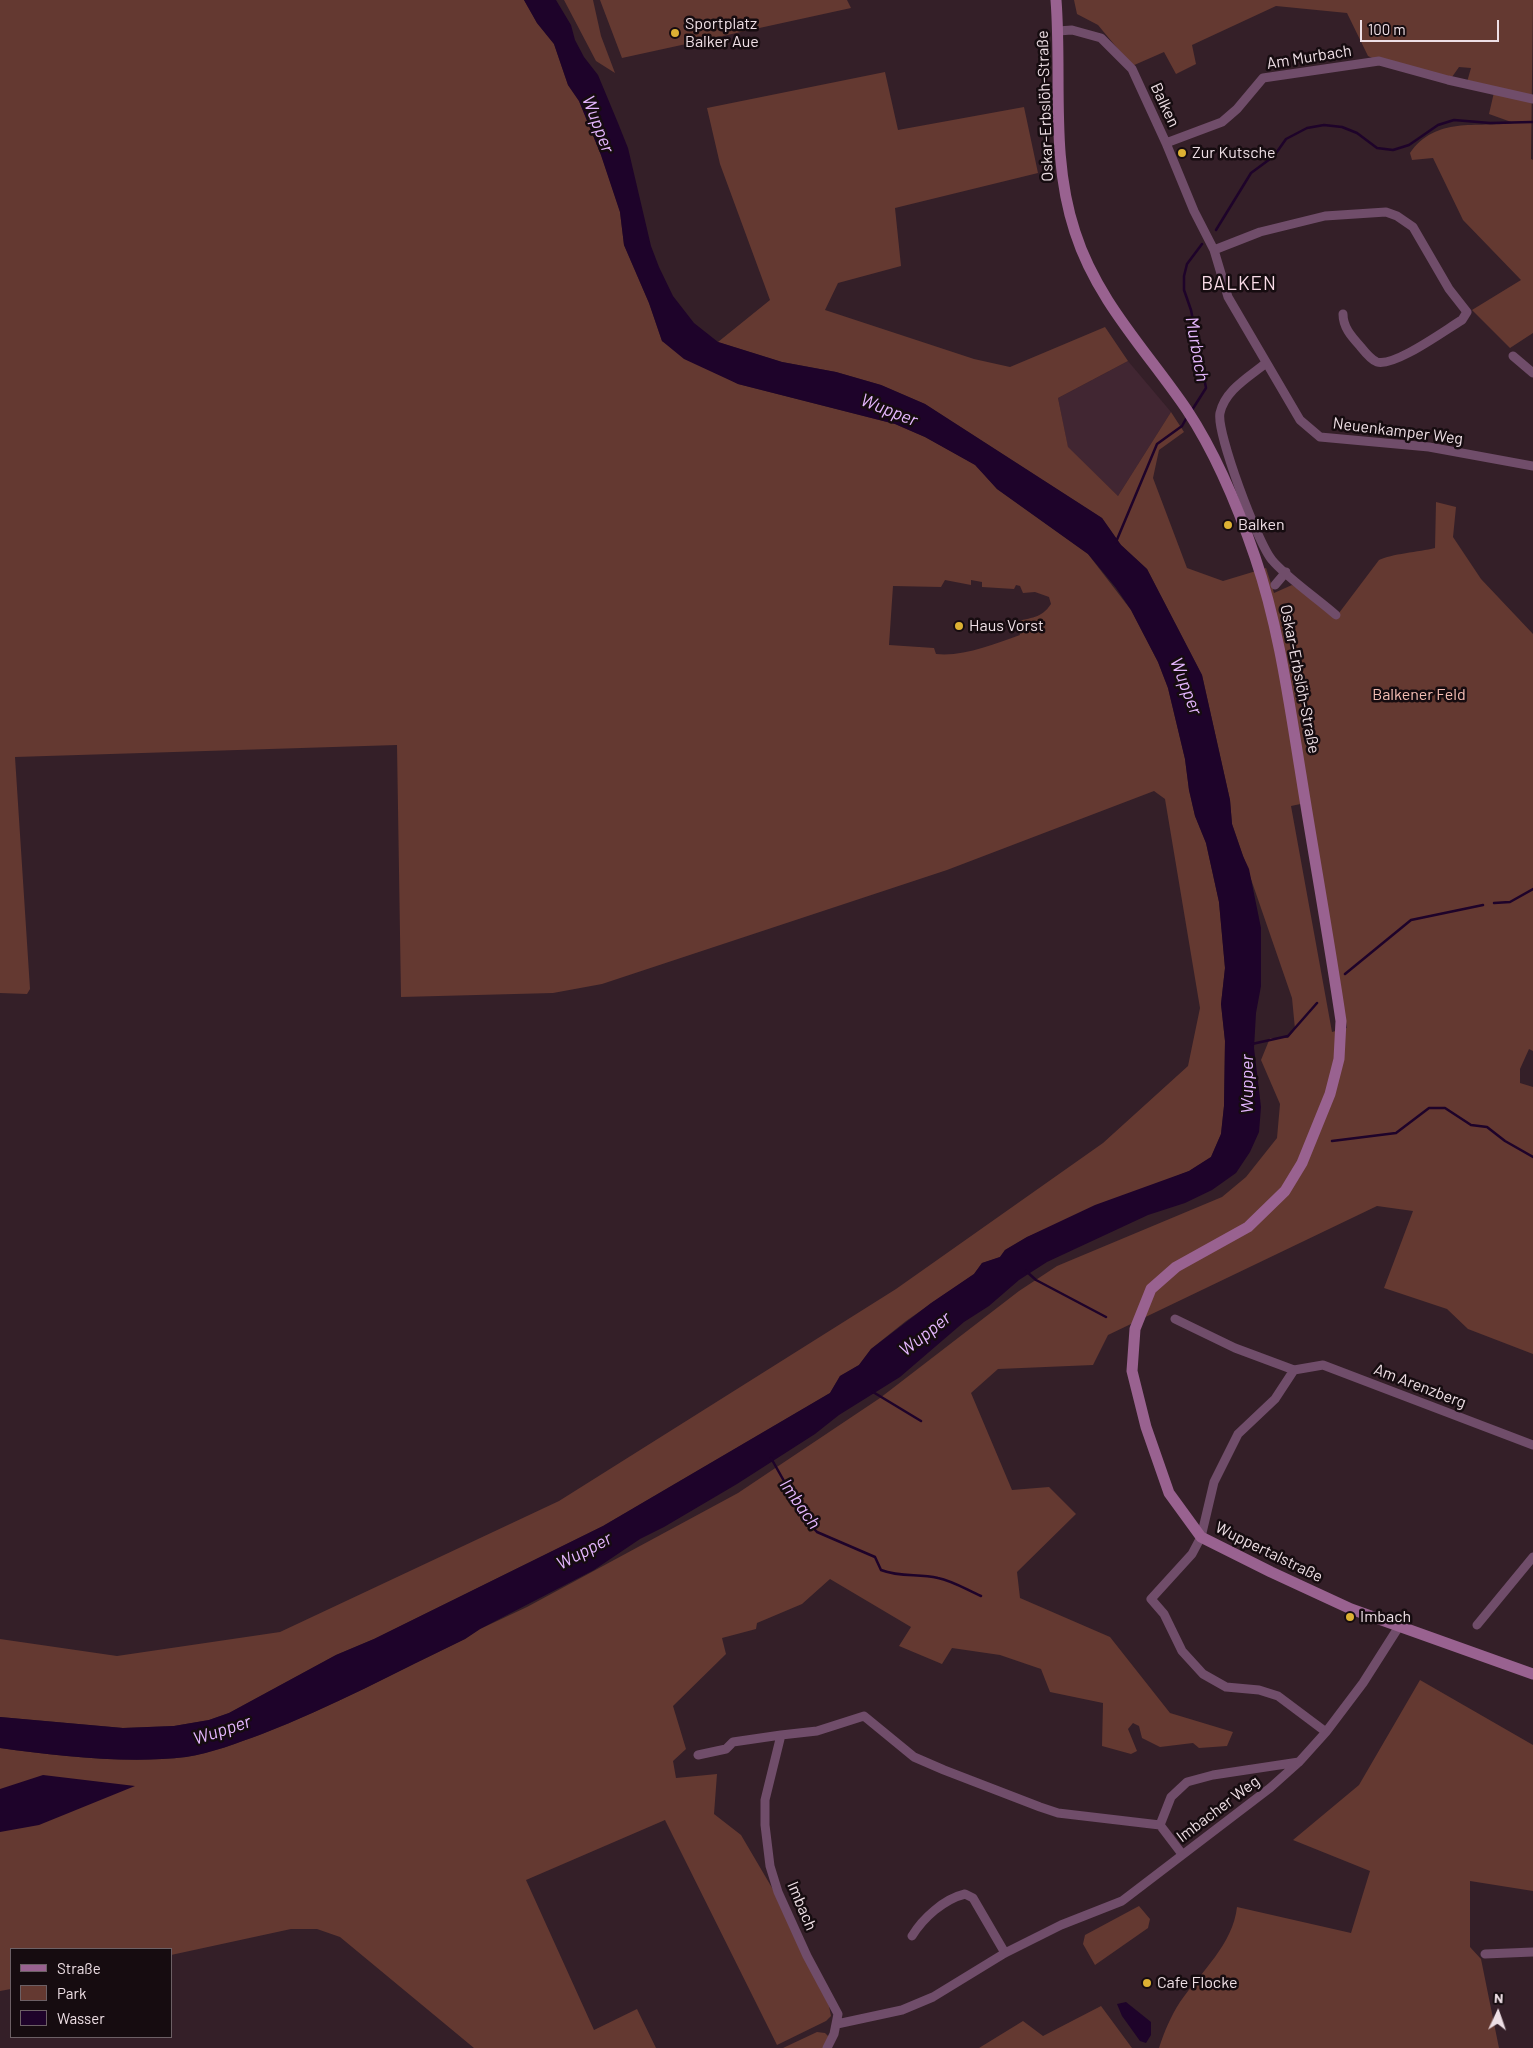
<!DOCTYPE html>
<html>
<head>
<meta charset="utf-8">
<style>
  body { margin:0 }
  #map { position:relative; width:1533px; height:2048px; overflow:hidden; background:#341f28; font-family:Barlow,sans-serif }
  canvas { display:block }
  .legend { position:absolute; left:10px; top:1948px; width:162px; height:90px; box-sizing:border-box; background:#160c10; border:1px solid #6c6065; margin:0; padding:6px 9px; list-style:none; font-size:15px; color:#eedfe5 }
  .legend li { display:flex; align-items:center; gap:10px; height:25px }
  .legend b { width:25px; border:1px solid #6c6065 }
  .north { position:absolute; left:1473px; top:1988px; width:50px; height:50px; -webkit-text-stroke:4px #160c10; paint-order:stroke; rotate:3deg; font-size:14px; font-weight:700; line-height:20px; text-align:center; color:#eedfe5 }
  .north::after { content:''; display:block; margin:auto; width:18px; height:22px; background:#eedfe5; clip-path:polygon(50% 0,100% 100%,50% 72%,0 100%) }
  .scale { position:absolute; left:1360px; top:20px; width:139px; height:22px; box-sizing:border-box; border:2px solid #eedfe5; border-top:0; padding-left:6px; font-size:15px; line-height:18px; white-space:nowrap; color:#eedfe5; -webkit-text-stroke:4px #160c10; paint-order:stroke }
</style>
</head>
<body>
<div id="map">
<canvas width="1533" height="2048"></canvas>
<ul class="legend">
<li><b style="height:6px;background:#996290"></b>Straße</li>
<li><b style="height:14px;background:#643931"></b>Park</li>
<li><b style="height:14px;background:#1e032a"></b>Wasser</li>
</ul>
<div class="north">N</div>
<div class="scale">100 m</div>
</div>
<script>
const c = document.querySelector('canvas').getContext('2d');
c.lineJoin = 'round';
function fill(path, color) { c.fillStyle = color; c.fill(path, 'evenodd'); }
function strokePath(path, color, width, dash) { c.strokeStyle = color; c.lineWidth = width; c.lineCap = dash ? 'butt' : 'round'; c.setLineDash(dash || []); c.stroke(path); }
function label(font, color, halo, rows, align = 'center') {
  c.font = font + ' Barlow,sans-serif'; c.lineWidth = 5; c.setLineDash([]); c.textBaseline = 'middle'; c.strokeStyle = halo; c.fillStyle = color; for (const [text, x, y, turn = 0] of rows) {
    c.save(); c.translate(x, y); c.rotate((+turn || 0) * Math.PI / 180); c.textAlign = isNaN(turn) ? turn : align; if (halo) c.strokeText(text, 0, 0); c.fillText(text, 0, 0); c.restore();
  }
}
fill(new Path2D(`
  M1128 361 1171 412 1118 496 1068 448 1058 398Z`), '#412632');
fill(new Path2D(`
  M0 0H524L537 23 554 44 568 85 579 101 601 155 620 212 624 245 649 303 662 341 738 384 895 424 925 437 976 465 997 489 1088 554 1131 610 1158 662 1168 688 1185 759 1189 790 1195 816 1206 843 1219 902 1225 968 1221 1004 1225 1041 1224 1106 1221 1134 1211 1157 1189 1171 1027 1237 1005 1250 1000 1257 982 1263 974 1274 906 1321 871 1349 859 1365 840 1376 830 1393 603 1526 374 1639 336 1655 229 1713 209 1720 174 1726 123 1728 0 1717V1639L117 1656 280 1632 559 1501 896 1289 1103 1143 1188 1066 1200 1008 1165 799 1154 791 947 870 602 984 553 993 401 997 397 745 15 757 30 989 27 994 0 993ZM945 580 971 585V580L982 582V587L1014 589 1016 585 1020 586 1023 593 1035 592 1049 597 1051 604C1041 619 1031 617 1015 622L1020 635C994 644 963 657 936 654L934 648 889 645 893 586 941 587Z
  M564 0H593L601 36 615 73 596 61Z
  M600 0H847L851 8 622 58Z
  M1074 0H1533L1531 159 1533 160V333L1510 348 1472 310 1521 280 1463 220 1433 158 1412 160 1410 153C1436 116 1476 128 1514 123L1489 114 1495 88 1467 82 1471 68 1459 67 1452 77 1389 66 1368 56 1347 13 1276 6 1192 45 1196 64 1176 74 1164 52 1132 66 1098 25 1077 14Z
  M885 72 898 130 1024 107 1038 173 895 208 901 266 838 283 825 310 974 359 1010 367 1105 327 1128 361 1058 398 1068 447 1118 496 1171 412 1184 432 1159 450 1153 478 1187 568 1223 581 1266 568 1274 593 1292 585 1339 613 1379 560C1391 554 1419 552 1435 548L1436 502 1456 507 1453 537 1481 579 1533 634V1051L1529 1049 1520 1069V1083L1533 1087V1354L1468 1329 1447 1309 1384 1288 1413 1211 1377 1206 1108 1335 1093 1365 998 1369 971 1393 1012 1490 1049 1487 1076 1514 1017 1572 1020 1598 1110 1637 1170 1713 1233 1732 1227 1746 1199 1748 1193 1743 1160 1747 1142 1738 1139 1726 1133 1723 1128 1729 1137 1751 1131 1754 1102 1746 1103 1703 1050 1692 1041 1669 1000 1655 952 1648 942 1664 899 1646 911 1627 830 1579 802 1604 757 1623 756 1629 722 1638 726 1654 673 1706 686 1749 673 1761 676 1778 717 1774 714 1814 741 1835 778 1898 829 2006 831 2016 826 2021 777 2045 665 1820 526 1880 594 2030 637 2009 656 2048H474L340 1937 317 1929H291L171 1955V1949H11V1989L0 1991V1748C57 1756 128 1764 186 1757 212 1753 237 1743 262 1734 332 1707 398 1671 465 1639L480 1629 527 1607 738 1493 880 1398 1019 1291 1057 1266 1222 1197 1246 1177 1277 1138 1280 1104 1261 1060 1270 1038H1288L1295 1029 1292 998 1232 824 1230 800 1202 675 1147 569 1121 545 1102 518 925 404 881 385 836 372 782 362 718 342 770 300 720 164 707 108ZM1310 802 1347 1028 1332 1032 1291 806Z
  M1420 1680 1533 1745V1891L1470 1881V1947L1481 1959 1499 2048H1159C1164 2032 1171 2016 1180 2002 1201 1972 1233 1944 1237 1907L1351 1933 1370 1871 1293 1840 1359 1785Z
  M1139 1906 1150 1919 1148 1928 1095 1965 1083 1944 1085 1935Z
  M1101 2006 1132 2048H979L1023 2021 1043 2036Z
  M817 2032 825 2033 829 2037 823 2048H783Z`), '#643931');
fill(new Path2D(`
  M524 0H556L571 25 575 40 584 57 598 75 618 123 628 148 651 246 659 267 673 296 694 323 718 342 782 362 836 372 881 385 925 404 1102 518 1121 545 1147 569 1202 675 1230 800 1232 824 1243 856 1249 869 1261 928V986L1256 1013 1254 1048 1261 1107 1259 1132 1250 1152 1236 1173 1212 1190 1185 1203 1148 1215 1047 1262 1019 1280 989 1306 964 1322 900 1377 839 1415 815 1434 737 1484 664 1527 640 1539 594 1570 480 1629 465 1639C398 1671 332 1707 262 1734 237 1743 212 1753 186 1757 128 1764 57 1756 0 1748V1717L123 1728 174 1726 209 1720 229 1713 336 1655 374 1639 603 1526 830 1393 840 1376 859 1365 871 1349 931 1303 974 1274 982 1263 1000 1257 1005 1250 1027 1237 1095 1205 1189 1171 1211 1157 1221 1134 1224 1106 1225 1041 1221 1004 1225 968 1219 902 1206 843 1195 816 1189 790 1185 759 1168 688 1158 662 1131 610 1116 588 1088 554 997 489 975 465 925 437 895 424 738 384 684 359 662 341 649 303 624 245 620 212 601 155 579 101 568 85 554 44 537 23Z
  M43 1775 135 1786 39 1825 0 1832V1789Z
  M1126 2002 1151 2022V2035L1146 2043 1140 2041 1122 2016 1117 2004Z`), '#1e032a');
strokePath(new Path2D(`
  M1216 230 1251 173 1274 156 1286 139 1307 128 1324 125 1342 127 1357 133 1377 148 1393 150 1409 145 1438 125 1454 120 1490 123 1533 122
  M1192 410 1206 388 1191 310 1184 290V276L1187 264 1202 244
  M1116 542 1157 444 1182 426 1187 417
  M1494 903 1510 902 1533 889
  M1345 974 1411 920 1483 905
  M1252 1044 1288 1036 1317 1003
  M1332 1141 1396 1133 1429 1108H1445L1471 1125 1487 1127 1505 1141 1533 1157
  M1026 1271 1036 1280 1106 1317
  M873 1392 921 1421
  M771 1458 806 1520 817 1532 875 1557 881 1570C902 1578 918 1573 938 1578 953 1581 967 1590 981 1596`), '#1e032a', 2.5);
strokePath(new Path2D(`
  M1058 31 1072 30 1101 38 1132 69 1166 143 1194 211 1214 250 1228 297 1300 420 1320 437 1429 447 1533 466
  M1166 143 1222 122 1237 109 1263 78 1379 61 1448 80 1533 99
  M1214 250 1260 232 1325 216 1386 212 1397 216 1413 227 1449 289 1467 312 1462 320C1445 330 1395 367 1377 362 1371 360 1364 351 1360 346 1351 336 1343 327 1343 314
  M1513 356 1533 373
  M1266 363C1249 377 1225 390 1220 413 1216 432 1258 544 1272 560 1286 577 1318 599 1336 615
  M1275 585 1286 572
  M1175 1319 1235 1348 1294 1370 1323 1365 1533 1445
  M1294 1370 1275 1399 1238 1434 1214 1482 1201 1537 1192 1554 1151 1599 1164 1614 1182 1651 1203 1674 1226 1687 1259 1690 1278 1696 1326 1732
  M1477 1625 1533 1557
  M698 1755 726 1749 733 1742 781 1735
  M1160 1825 1171 1797 1187 1782 1213 1775 1299 1762
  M912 1936C923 1918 944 1899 965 1894L973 1898 1005 1953
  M1485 1954 1533 1952
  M837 2024 902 2010 933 1997 1005 1953 1061 1925 1122 1901 1270 1788 1299 1762 1326 1732 1363 1683 1398 1628
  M827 2048 834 2034 838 2014 807 1956 778 1892 770 1866 765 1825V1800L781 1735 817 1731 864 1716 914 1757 944 1770 1040 1807 1058 1813 1160 1825 1182 1854`), '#704d6a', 9);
strokePath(new Path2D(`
  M1056 0C1062 77 1050 157 1075 232 1097 301 1147 351 1187 410 1216 454 1238 507 1255 557 1279 627 1289 702 1301 775 1314 857 1329 939 1341 1021L1339 1059 1330 1094 1302 1163 1285 1191 1248 1227 1176 1267 1151 1289 1135 1329 1132 1371 1146 1427 1169 1493 1201 1537 1271 1572 1351 1609 1533 1674`), '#996290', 11);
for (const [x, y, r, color] of [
  [675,33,5,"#ddb133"],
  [1182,153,5,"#ddb133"],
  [1228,525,5,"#ddb133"],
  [959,626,5,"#ddb133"],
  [1350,1617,5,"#ddb133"],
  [1147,1983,5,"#ddb133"]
]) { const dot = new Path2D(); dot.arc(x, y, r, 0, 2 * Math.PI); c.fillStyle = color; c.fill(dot); strokePath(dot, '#160c10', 2); }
label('16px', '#eedfe5', '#160c10', [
  ["Sportplatz",685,24],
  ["Balker Aue",685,42],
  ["Zur Kutsche",1192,153],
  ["Balken",1238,525],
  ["Haus Vorst",969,626],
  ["Imbach",1360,1617],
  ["Cafe Flocke",1157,1983]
], 'left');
label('16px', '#eedfe5', '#160c10', [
  ["Am Murbach",1309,57,-9],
  ["Balken",1165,105,65],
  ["Oskar-Erbslöh-Straße",1045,106,-92],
  ["Neuenkamper Weg",1398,431,7],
  ["Oskar-Erbslöh-Straße",1300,679,79],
  ["Am Arenzberg",1420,1386,21],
  ["Wuppertalstraße",1269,1552,26],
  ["Imbacher Weg",1218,1809,-37],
  ["Imbach",802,1906,67]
]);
label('16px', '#f5beb4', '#160c10', [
  ["Balkener Feld",1419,695]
]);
label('italic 18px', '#e4b6fd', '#160c10', [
  ["Wupper",598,124,69],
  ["Murbach",1197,349,80],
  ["Wupper",889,410,22],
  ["Wupper",1186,686,69],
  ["Wupper",1247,1084,-90],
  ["Wupper",925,1334,-38],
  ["Imbach",800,1504,55],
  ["Wupper",584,1551,-28],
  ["Wupper",222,1730,-18]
]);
c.letterSpacing = '1px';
label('19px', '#f9dbe7', '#160c10', [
  ["BALKEN",1239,284]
]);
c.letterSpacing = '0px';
</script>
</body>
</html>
